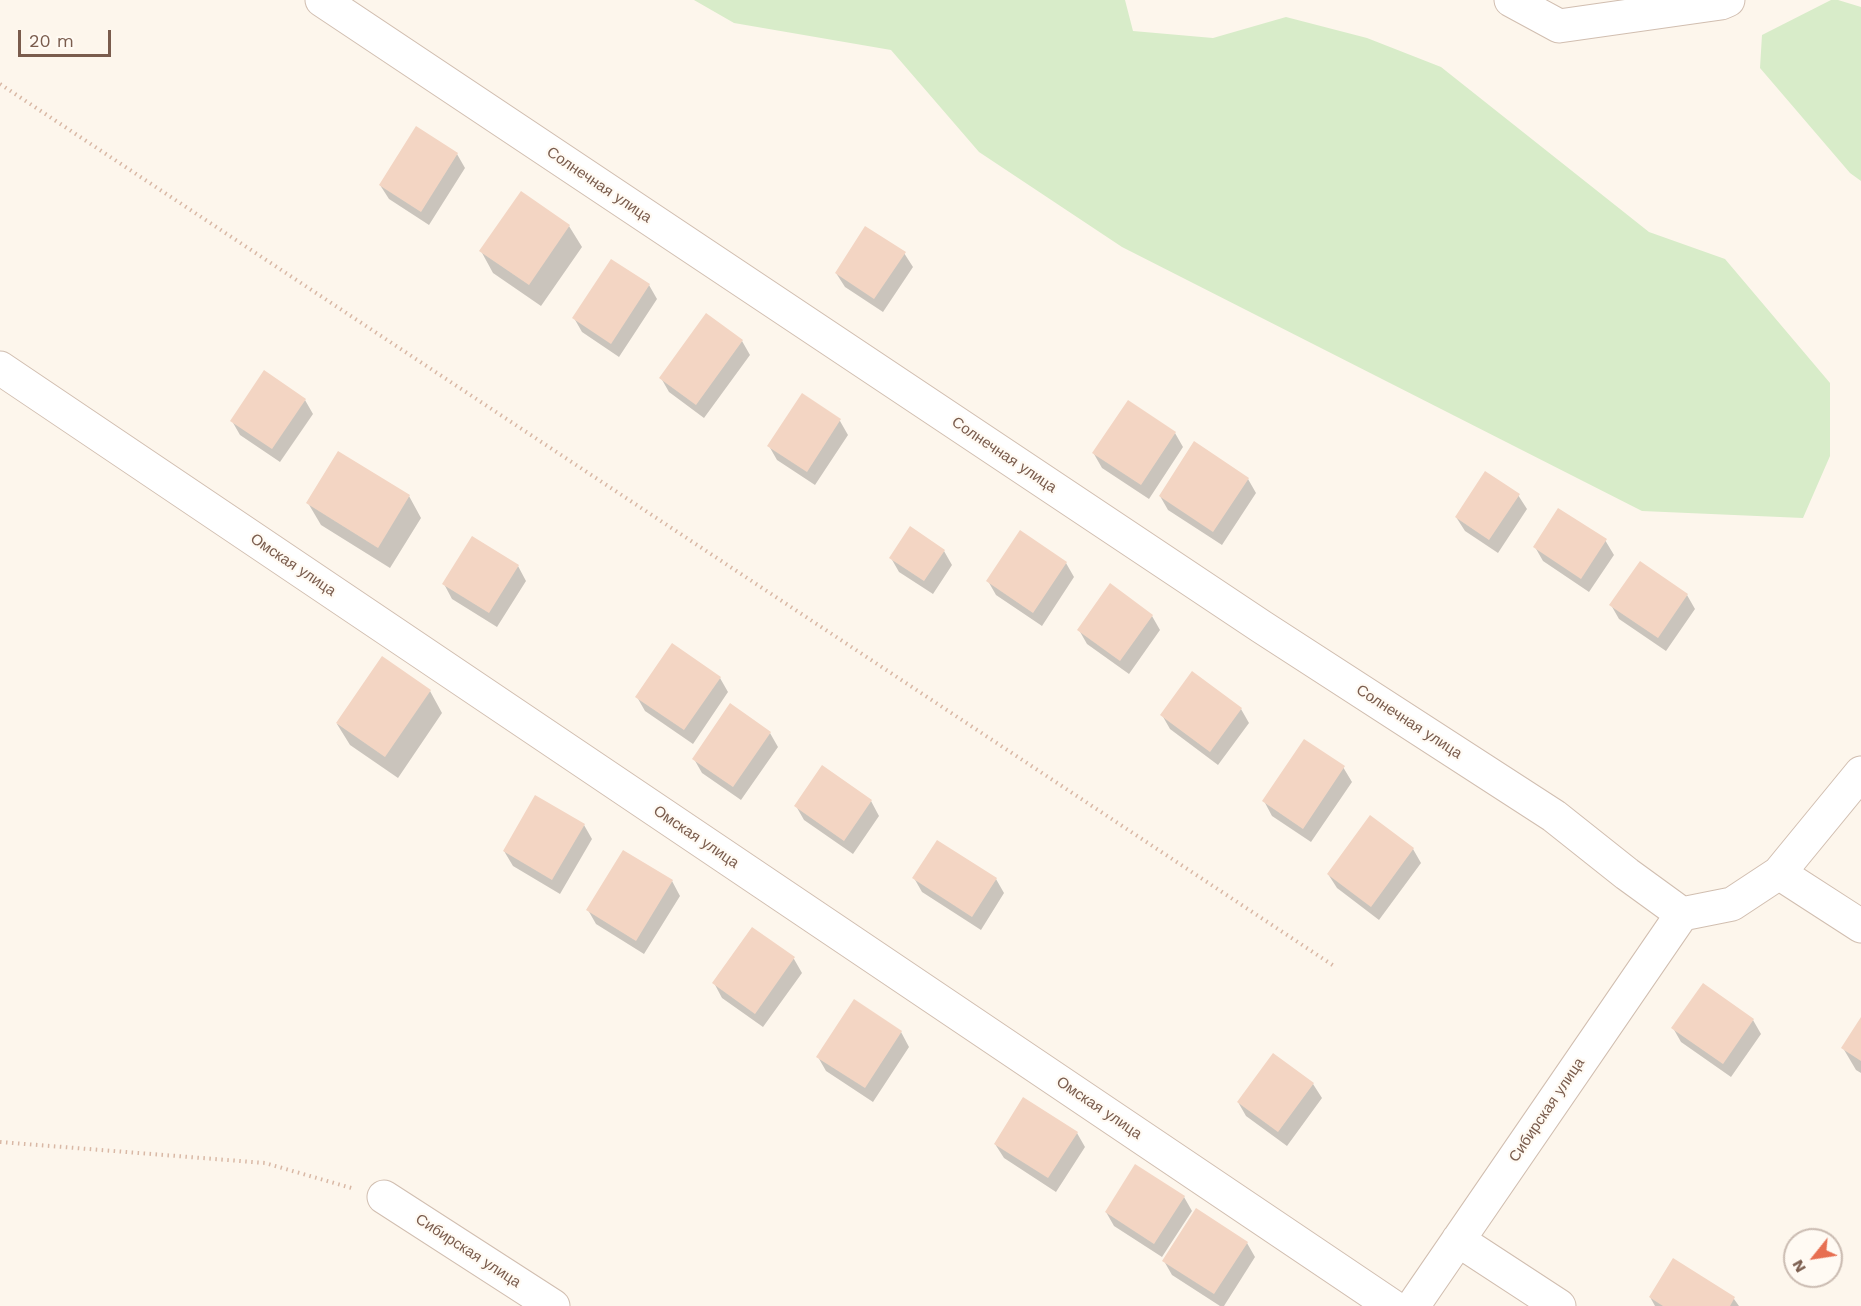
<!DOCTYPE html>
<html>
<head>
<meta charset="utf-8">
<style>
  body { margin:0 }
  #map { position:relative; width:1861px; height:1306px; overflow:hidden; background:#fdf6ec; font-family:"Work Sans",sans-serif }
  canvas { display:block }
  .north { position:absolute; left:1783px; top:1228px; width:60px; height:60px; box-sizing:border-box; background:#fffaf3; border:2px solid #cabbb1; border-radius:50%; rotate:240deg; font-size:16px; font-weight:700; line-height:24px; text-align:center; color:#7a5c4d }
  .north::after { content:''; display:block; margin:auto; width:21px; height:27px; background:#e76f51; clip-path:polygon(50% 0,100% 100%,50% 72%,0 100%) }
  .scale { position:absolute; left:18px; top:30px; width:93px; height:27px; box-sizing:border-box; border:3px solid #7a5c4d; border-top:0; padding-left:8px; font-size:18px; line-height:21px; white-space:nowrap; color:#7a5c4d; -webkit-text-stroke:4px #fffaf3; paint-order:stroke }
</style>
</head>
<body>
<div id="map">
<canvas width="1861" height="1306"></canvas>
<div class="north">N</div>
<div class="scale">20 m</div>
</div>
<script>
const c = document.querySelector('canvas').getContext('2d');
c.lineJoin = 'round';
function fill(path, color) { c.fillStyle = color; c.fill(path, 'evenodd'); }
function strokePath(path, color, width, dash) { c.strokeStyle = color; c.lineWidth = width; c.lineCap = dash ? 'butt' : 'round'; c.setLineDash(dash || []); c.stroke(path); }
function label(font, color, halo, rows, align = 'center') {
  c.font = font + ' "Work Sans",sans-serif'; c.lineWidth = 4.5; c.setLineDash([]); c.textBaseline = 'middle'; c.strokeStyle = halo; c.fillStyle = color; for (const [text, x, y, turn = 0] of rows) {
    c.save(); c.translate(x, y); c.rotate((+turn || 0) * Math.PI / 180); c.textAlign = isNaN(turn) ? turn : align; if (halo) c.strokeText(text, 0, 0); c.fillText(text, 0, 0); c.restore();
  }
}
fill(new Path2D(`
  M694 0H1125L1133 31 1213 38 1286 17 1367 38 1441 67 1649 232 1725 259 1830 383V456L1803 518 1642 511 1122 247 979 152 891 50 734 23Z
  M1831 0H1838L1861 7V181L1850 173 1760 68 1762 35Z`), '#d8ecc9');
fill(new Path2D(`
  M457 154 465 168 429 225 389 199 380 185Z
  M569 226 582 247 541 306 493 273 481 251Z
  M904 253 913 267 883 312 845 287 836 273Z
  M649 285 657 299 619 357 582 332 574 318Z
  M742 341 750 355 704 418 669 392 661 378Z
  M802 395 840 421 848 435 815 485 777 460 769 446Z
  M305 400 313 414 280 462 240 435 232 421Z
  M1175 433 1183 447 1149 499 1102 468 1094 454Z
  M1248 479 1256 493 1222 545 1168 510 1160 496Z
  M1518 495 1527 509 1498 553 1465 531 1456 517Z
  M409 496 421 518 390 568 321 525 308 503Z
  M1605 540 1614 555 1589 592 1543 561 1535 547Z
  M944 551 952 565 933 594 899 572 891 558Z
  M1066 563 1074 577 1042 626 996 595 988 581Z
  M518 566 526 581 497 627 452 599 444 584Z
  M1687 595 1695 609 1666 651 1619 619 1611 605Z
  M1152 616 1160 630 1129 674 1087 644 1079 630Z
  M720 678 728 692 693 744 645 711 637 697Z
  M430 691 442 713 398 778 350 745 337 724Z
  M1241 709 1249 723 1218 765 1170 729 1162 715Z
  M770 733 778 747 741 800 702 773 694 759Z
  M1343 767 1352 782 1311 842 1272 816 1264 801Z
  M823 768 871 801 879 816 853 854 804 820 796 806Z
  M1371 817 1413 849 1421 863 1379 920 1337 888 1328 874Z
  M584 825 592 839 560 894 513 866 504 851Z
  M914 878 996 879 1004 893 981 930 922 892Z
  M672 881 680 896 644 954 596 924 588 910Z
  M753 929 794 959 802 973 763 1027 722 998 714 983Z
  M855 1002 901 1032 909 1047 873 1102 826 1071 818 1057Z
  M1753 1020 1761 1034 1731 1077 1681 1042 1673 1028Z
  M1861 1020V1073L1856 1070 1843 1048Z
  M1273 1055 1313 1084 1322 1098 1287 1146 1246 1116 1238 1102Z
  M1077 1133 1085 1147 1056 1192 1004 1158 995 1144Z
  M1184 1197 1192 1211 1162 1257 1114 1226 1106 1212Z
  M1247 1243 1255 1257 1224 1306H1220L1172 1275 1164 1261Z
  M1674 1260 1734 1299 1739 1306H1655L1650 1297Z`), '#0003');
fill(new Path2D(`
  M416 126 458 153 421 212 379 185Z
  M521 191 570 225 529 285 479 251Z
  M865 226 906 252 874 299 835 273Z
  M611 259 650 284 611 344 572 318Z
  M706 313 743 340 696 405 659 378Z
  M264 370 306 399 272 449 230 421Z
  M802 393 841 419 807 472 767 446Z
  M1128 400 1176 432 1141 485 1092 453Z
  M1194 441 1249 478 1213 532 1159 496Z
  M338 451 410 495 378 548 306 503Z
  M1485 471 1520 494 1489 540 1455 517Z
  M1558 508 1607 539 1581 579 1533 547Z
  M910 526 945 550 924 581 889 558Z
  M1020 530 1067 562 1033 613 986 581Z
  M472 536 519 565 489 613 442 584Z
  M1640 561 1688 594 1658 638 1609 605Z
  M1110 583 1153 615 1120 661 1077 630Z
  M672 643 721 677 684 730 635 697Z
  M382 656 431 690 385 757 336 723Z
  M1192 671 1242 708 1210 752 1160 715Z
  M730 703 771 732 733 787 692 759Z
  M1304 739 1345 766 1303 829 1262 801Z
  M822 765 872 800 844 841 794 806Z
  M535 795 585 824 552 880 503 851Z
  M1370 815 1414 848 1371 907 1327 874Z
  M937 840 997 878 972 917 912 878Z
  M623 850 673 880 636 941 586 910Z
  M752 927 795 957 755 1014 712 983Z
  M1703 983 1754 1019 1723 1064 1671 1028Z
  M854 999 902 1031 865 1088 816 1057Z
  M1861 1017V1061L1841 1048Z
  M1273 1053 1314 1083 1278 1132 1237 1102Z
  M1023 1097 1078 1132 1048 1178 994 1144Z
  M1135 1164 1185 1196 1154 1244 1105 1212Z
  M1196 1208 1248 1242 1214 1294 1162 1261Z
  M1673 1258 1735 1297 1730 1306H1663L1649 1297Z`), '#f3d5c3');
const minor = new Path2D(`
  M322 0 1262 627 1554 816 1627 874 1682 914
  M1511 0 1559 26 1721 3 1728 0
  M0 368 1392 1306
  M1779 873 1861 926
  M1682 914 1732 904 1779 873 1861 773
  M384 1197 553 1306
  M1458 1240 1559 1306
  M1413 1306 1682 914`);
strokePath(minor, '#d1beb0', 35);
strokePath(new Path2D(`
  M0 84 1334 966
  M0 1142 265 1163 355 1189`), '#d9b8a5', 4, [1.5, 4.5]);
strokePath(minor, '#fff', 33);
label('15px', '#7a5c4d', '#fffaf3', [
  ["Солнечная улица",599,185,34],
  ["Солнечная улица",1004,455,34],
  ["Омская улица",293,565,34],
  ["Солнечная улица",1409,722,33],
  ["Омская улица",696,837,34],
  ["Омская улица",1099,1108,34],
  ["Сибирская улица",1547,1110,-56],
  ["Сибирская улица",468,1251,33]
]);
</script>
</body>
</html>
